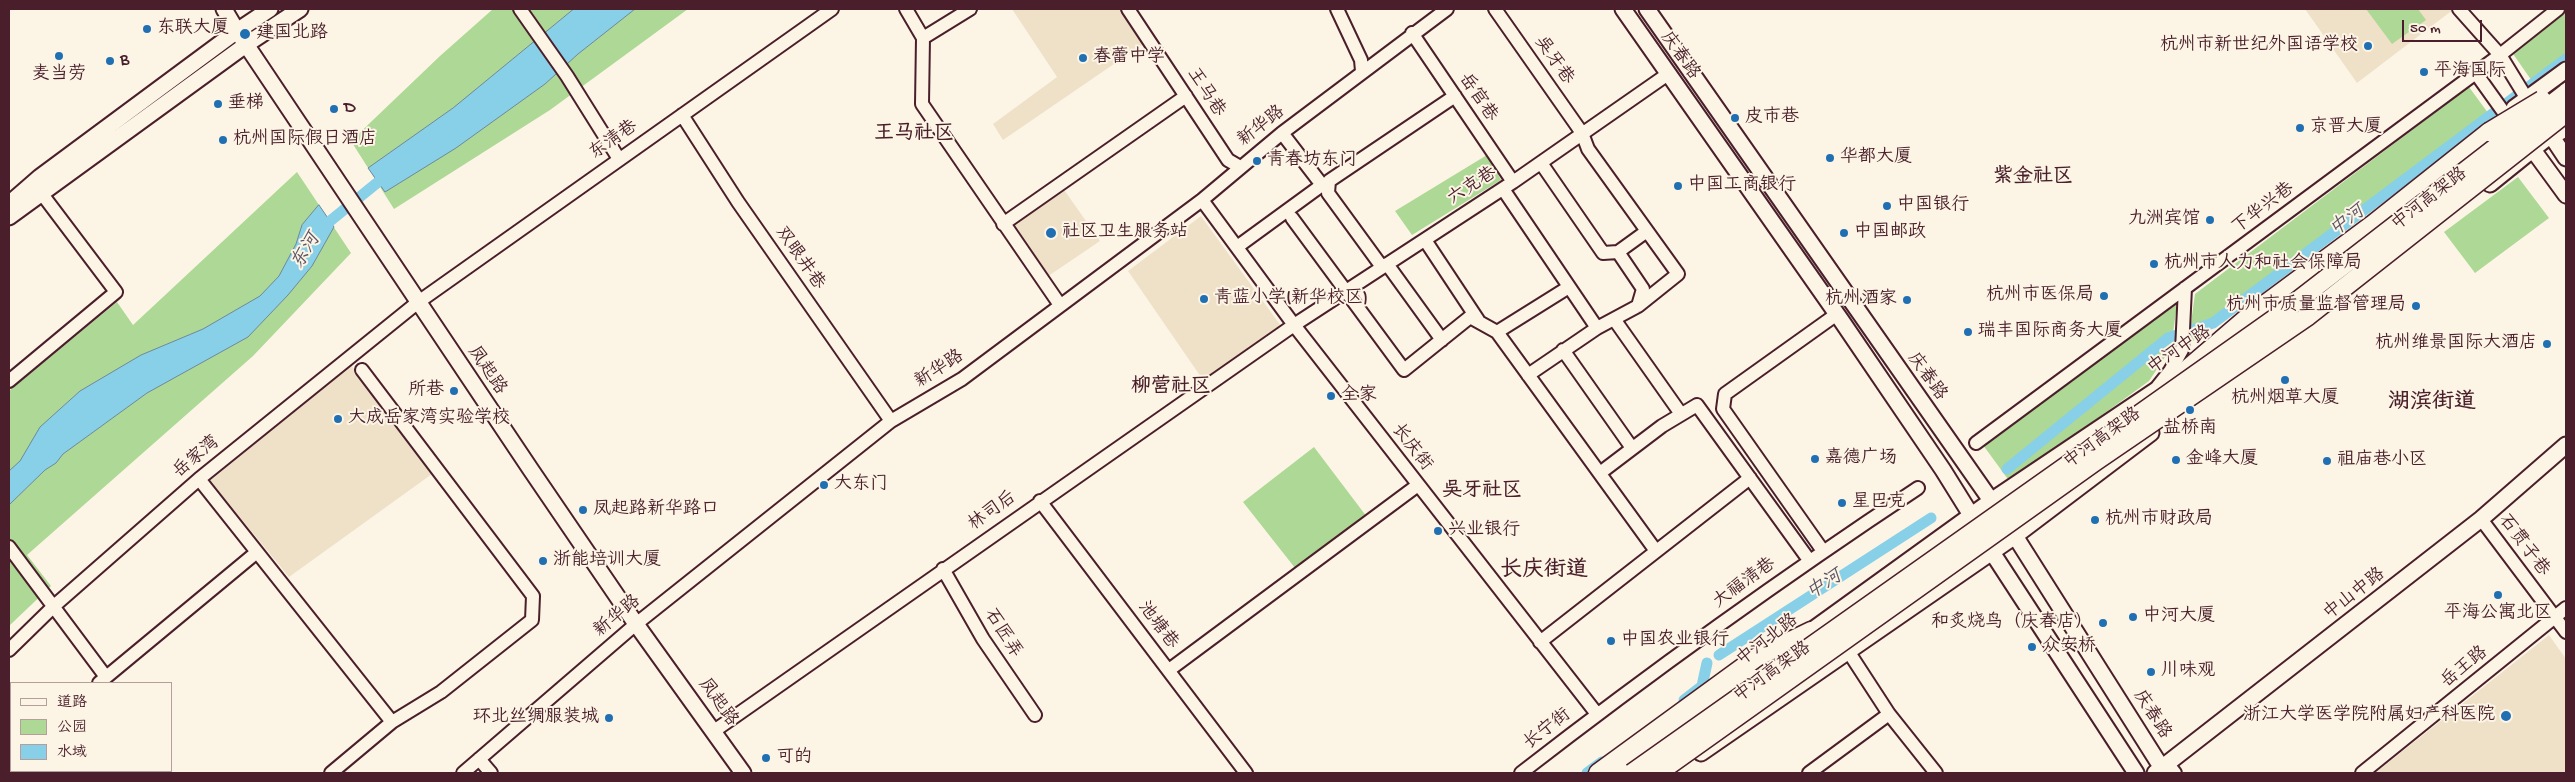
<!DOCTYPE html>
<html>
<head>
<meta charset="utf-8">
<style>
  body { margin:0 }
  #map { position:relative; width:2575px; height:782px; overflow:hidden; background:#fcf5e5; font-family:"Gochi Hand","LXGW WenKai TC",sans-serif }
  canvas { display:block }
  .frame { position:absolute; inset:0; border:10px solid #4a1f2b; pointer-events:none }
  .legend { position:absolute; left:10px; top:682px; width:162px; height:90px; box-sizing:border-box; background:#fcf5e5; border:1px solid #b59f9b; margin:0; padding:6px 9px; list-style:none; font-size:15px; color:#4a1f2b }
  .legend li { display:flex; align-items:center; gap:10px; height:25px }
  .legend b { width:25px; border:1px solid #b59f9b }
  .scale { position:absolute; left:2402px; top:20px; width:80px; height:22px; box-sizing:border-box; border:2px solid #4a1f2b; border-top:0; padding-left:6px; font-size:15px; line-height:18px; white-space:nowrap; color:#4a1f2b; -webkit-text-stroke:4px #fcf5e5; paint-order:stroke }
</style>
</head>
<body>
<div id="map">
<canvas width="2575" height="782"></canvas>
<div class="frame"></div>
<ul class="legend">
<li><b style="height:6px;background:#fcf5e5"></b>道路</li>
<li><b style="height:14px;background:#aed895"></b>公园</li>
<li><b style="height:14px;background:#87d0e8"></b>水域</li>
</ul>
<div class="scale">50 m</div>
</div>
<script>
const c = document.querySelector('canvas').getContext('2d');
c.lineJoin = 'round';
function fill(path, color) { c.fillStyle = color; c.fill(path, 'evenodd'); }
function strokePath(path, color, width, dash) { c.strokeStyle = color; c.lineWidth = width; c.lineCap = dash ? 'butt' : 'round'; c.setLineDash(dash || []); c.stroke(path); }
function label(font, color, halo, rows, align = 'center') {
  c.font = font + ' "Gochi Hand","LXGW WenKai TC",sans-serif'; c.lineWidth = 4; c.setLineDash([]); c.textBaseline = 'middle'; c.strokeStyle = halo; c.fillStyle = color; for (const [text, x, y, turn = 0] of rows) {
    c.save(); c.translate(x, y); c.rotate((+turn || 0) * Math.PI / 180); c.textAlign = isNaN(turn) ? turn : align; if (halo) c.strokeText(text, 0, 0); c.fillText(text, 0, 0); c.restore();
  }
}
fill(new Path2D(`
  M1012 9H1128L1149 40 1003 140 993 124 1057 77Z
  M2305 9H2454L2357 83Z
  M1060 184 1100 241 1041 281 1003 224Z
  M1201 216 1281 326 1203 380 1128 271Z
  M351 365 432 474 289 577 210 481Z
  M2549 635 2566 659V773H2375Z`), '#efe1c8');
fill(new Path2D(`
  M493 9H688L550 110 394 209 351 141 440 56Z
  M2366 9H2418L2426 20 2392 44Z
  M2558 9H2566V59L2534 84 2509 48Z
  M2469 87 2491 117 2188 345 2195 294Z
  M1487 155 1501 180 1412 235 1395 211Z
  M297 172 351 253 253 356 27 555 51 586 9 626V391L117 302 133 325Z
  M2518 177 2549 218 2475 273 2444 232Z
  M2177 304 2171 348 2149 381 2010 482 1983 445Z
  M1314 447 1370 521 1299 573 1243 502Z`), '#aed895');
const water = new Path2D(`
  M574 9H635L578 54 545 84 456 148 385 192 368 168 453 108Z
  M319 205 334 227 312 266 288 295 248 337 147 393 63 454 56 463 45 470 9 505V471L20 461 40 427 80 391 141 355 203 329 260 296 279 276 296 244 302 225Z`);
fill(water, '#87d0e8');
strokePath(water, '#6f899c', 1);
strokePath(new Path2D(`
  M319 230 388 174
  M2007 469 2168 338 2213 323 2566 59
  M1719 655 1931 518
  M1684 700 1702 686 1707 663
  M1587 773 1602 762`), '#87d0e8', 11);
const minor = new Path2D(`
  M520 9 567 76 619 159
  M906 9 923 38 922 104 1060 305
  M1128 9 1228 160 1240 167
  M1337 9 1361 60 1362 71
  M1495 9 1582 133 1588 149 1678 274 1638 306
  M2459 9 2500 55 2527 99
  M1412 33 1513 182
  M923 38 970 9
  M2475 72 2505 114
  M682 115 738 202 891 421
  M1541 163 1603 253 1618 252 1647 231
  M1503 189 1597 328
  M1202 200 1294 325 1597 714
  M1292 218 1404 370 1470 317 1497 332 1569 287
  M1003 224 1186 96
  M1425 240 1478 320
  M1237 247 1322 185 1282 133
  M1387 264 1442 340
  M1382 267 1328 193 1329 181 1455 96
  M1614 319 1681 414
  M1497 332 1656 551
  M1563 350 1632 448
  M1528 375 1597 328 1638 306 1643 289 1618 252
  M9 381 116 292 42 194
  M2158 386 2170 371 2182 350 2185 288
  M1976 443 2500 55 2558 9
  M1600 473 1662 426 1697 405 1809 560
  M199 479 392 722
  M1040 501 1246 773
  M2481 519 2566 632
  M9 547 106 677
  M1823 551 1723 409 1725 394 1837 314
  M943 569 983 639 1035 715
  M1540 642 1750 478
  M9 650 54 606 199 479 417 303 832 9
  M1848 651 1889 714 1936 773
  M1169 670 1418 485
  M99 683 257 552
  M714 731 1294 325 1513 182 1668 74
  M9 754 11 757
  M479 759 491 773
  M2161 767 2171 768 2175 773
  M24 771 26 773
  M331 773 392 722 441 692 532 620 533 596 362 370
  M463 773 636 624 891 421 962 379 1202 200 1282 133 1447 9
  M1521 773C1650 673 1782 578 1918 488
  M1809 773 1889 714
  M2362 773 2566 608`);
const major = new Path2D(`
  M224 9 237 31 531 470 636 624 743 773
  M1623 9 1841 320 1943 470 1976 523
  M1647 9 1997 509
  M2514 108 2566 70
  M2546 128 2566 158
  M2528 143 2566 195
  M2490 184 2552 134
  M9 204 40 177 237 31 270 9
  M9 217 247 44 300 9
  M2010 528 2165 773
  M1986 543 2136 773
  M1803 639 1811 631 1991 501 2195 364
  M1701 753 2015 536 2151 433
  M1615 773 1753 677
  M2155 773 2481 519 2566 445`);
const highway = new Path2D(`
  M2551 135 2566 127
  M2185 371 2248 317 2372 225 2489 132
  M1598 773 1757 657 1811 631`);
strokePath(minor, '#4a1f2b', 16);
strokePath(major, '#4a1f2b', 19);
strokePath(highway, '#4a1f2b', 21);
strokePath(minor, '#fcf5e5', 12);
strokePath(major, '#fcf5e5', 15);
strokePath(highway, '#fcf5e5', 18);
const highwayBridge = new Path2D(`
  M2489 132 2542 100
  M1632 773 2274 319 2566 93
  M1658 773 2096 461 2308 316 2566 113`);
strokePath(highwayBridge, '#4a1f2b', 21, []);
strokePath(highwayBridge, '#fcf5e5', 18);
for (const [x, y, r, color] of [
  [147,29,5,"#1f6fb2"],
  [245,34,6,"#1f6fb2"],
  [2368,46,5,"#1f6fb2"],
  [59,56,5,"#1f6fb2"],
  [1083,58,5,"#1f6fb2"],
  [110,61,5,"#1f6fb2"],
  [2424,72,5,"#1f6fb2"],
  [218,104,5,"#1f6fb2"],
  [334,109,5,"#1f6fb2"],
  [1735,118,5,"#1f6fb2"],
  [2300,128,5,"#1f6fb2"],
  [223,140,5,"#1f6fb2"],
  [1830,158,5,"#1f6fb2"],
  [1257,161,5,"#1f6fb2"],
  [1678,186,5,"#1f6fb2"],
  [1887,206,5,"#1f6fb2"],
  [2210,220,5,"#1f6fb2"],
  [1051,233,6,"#1f6fb2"],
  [1844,233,5,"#1f6fb2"],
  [2154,264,5,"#1f6fb2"],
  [2104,296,5,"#1f6fb2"],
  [1204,299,5,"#1f6fb2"],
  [1907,300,5,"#1f6fb2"],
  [2416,306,5,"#1f6fb2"],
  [1968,332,5,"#1f6fb2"],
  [2547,344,5,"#1f6fb2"],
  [2285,380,5,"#1f6fb2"],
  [454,391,5,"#1f6fb2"],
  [1331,396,5,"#1f6fb2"],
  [2190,410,5,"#1f6fb2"],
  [338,419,5,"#1f6fb2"],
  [1815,459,5,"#1f6fb2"],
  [2176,460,5,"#1f6fb2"],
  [2327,461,5,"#1f6fb2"],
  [824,485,5,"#1f6fb2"],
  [1842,503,5,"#1f6fb2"],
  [583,510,5,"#1f6fb2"],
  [2095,520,5,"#1f6fb2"],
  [1438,531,5,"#1f6fb2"],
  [543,561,5,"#1f6fb2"],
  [2498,595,5,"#1f6fb2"],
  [2133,617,5,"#1f6fb2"],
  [2103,623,5,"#1f6fb2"],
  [1611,641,5,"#1f6fb2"],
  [2032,647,5,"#1f6fb2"],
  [2151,672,5,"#1f6fb2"],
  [2506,716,6,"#1f6fb2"],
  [609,718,5,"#1f6fb2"],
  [766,758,5,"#1f6fb2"]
]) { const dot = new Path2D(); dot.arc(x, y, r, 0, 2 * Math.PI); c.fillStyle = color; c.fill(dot); strokePath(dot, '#fcf5e5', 2); }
label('18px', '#4a1f2b', '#fcf5e5', [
  ["东联大厦",157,29],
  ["建国北路",256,34],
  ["杭州市新世纪外国语学校",2358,46,"right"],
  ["春蕾中学",1093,58],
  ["B",120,61],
  ["平海国际",2434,72],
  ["麦当劳",59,75,"center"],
  ["垂梯",228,104],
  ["D",344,109],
  ["皮市巷",1745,118],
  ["京晋大厦",2310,128],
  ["杭州国际假日酒店",233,140],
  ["华都大厦",1840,158],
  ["青春坊东门",1267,161],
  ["中国工商银行",1688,186],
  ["中国银行",1897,206],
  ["九洲宾馆",2200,220,"right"],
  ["社区卫生服务站",1062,233],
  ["中国邮政",1854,233],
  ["杭州市人力和社会保障局",2164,264],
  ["杭州市医保局",2094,296,"right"],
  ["青蓝小学(新华校区)",1214,299],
  ["杭州酒家",1897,300,"right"],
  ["杭州市质量监督管理局",2406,306,"right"],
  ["瑞丰国际商务大厦",1978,332],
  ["杭州维景国际大酒店",2537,344,"right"],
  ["所巷",444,391,"right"],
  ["全家",1341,396],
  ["杭州烟草大厦",2285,399,"center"],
  ["大成岳家湾实验学校",348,419],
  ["盐桥南",2190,429,"center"],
  ["嘉德广场",1825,459],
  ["金峰大厦",2186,460],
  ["祖庙巷小区",2337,461],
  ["大东门",834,485],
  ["星巴克",1852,503],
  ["凤起路新华路口",593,510],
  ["杭州市财政局",2105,520],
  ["兴业银行",1448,531],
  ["浙能培训大厦",553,561],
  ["平海公寓北区",2498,614,"center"],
  ["中河大厦",2143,617],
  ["和炙烧鸟（庆春店）",2093,623,"right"],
  ["中国农业银行",1621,641],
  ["众安桥",2042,647],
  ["川味观",2161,672],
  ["浙江大学医学院附属妇产科医院",2495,716,"right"],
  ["环北丝绸服装城",599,718,"right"],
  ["可的",776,758]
], 'left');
label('18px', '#4a1f2b', '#fcf5e5', [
  ["庆春路",1679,56,55],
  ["吴牙巷",1553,61,55],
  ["王马巷",1205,93,57],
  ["岳官巷",1477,98,56],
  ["新华路",1262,127,-38],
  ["东清巷",614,141,-35],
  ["六克巷",1473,187,-33],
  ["中河高架路",2430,200,-38],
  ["下华兴巷",2264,209,-37],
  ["双眼井巷",799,259,55],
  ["中河中路",2180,351,-34],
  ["新华路",940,370,-33],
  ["凤起路",486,371,56],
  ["庆春路",1926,377,55],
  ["中河高架路",2103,439,-36],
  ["长庆街",1411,448,52],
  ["岳家湾",197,458,-40],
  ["林司后",993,512,-35],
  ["石贯子巷",2523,546,53],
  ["大福清巷",1745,584,-36],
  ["中山中路",2355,595,-38],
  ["新华路",618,617,-40],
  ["池塘巷",1157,626,53],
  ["石匠弄",1002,634,58],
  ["中河北路",1768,641,-38],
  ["岳王路",2465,668,-39],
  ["中河高架路",1773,673,-36],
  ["凤起路",717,703,54],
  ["庆春路",2151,715,58],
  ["长宁街",1548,730,-38]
]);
label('italic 19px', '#5c5464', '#fcf5e5', [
  ["中河",2348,222,-37],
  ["东河",307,252,-59],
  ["中河",1825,586,-33]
]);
label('bold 20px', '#4a1f2b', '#fcf5e5', [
  ["王马社区",914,135],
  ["紫金社区",2033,178],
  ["柳营社区",1171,388],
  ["吴牙社区",1482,492]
]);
label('bold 22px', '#4a1f2b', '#fcf5e5', [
  ["湖滨街道",2432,404],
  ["长庆街道",1544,572]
]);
</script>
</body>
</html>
